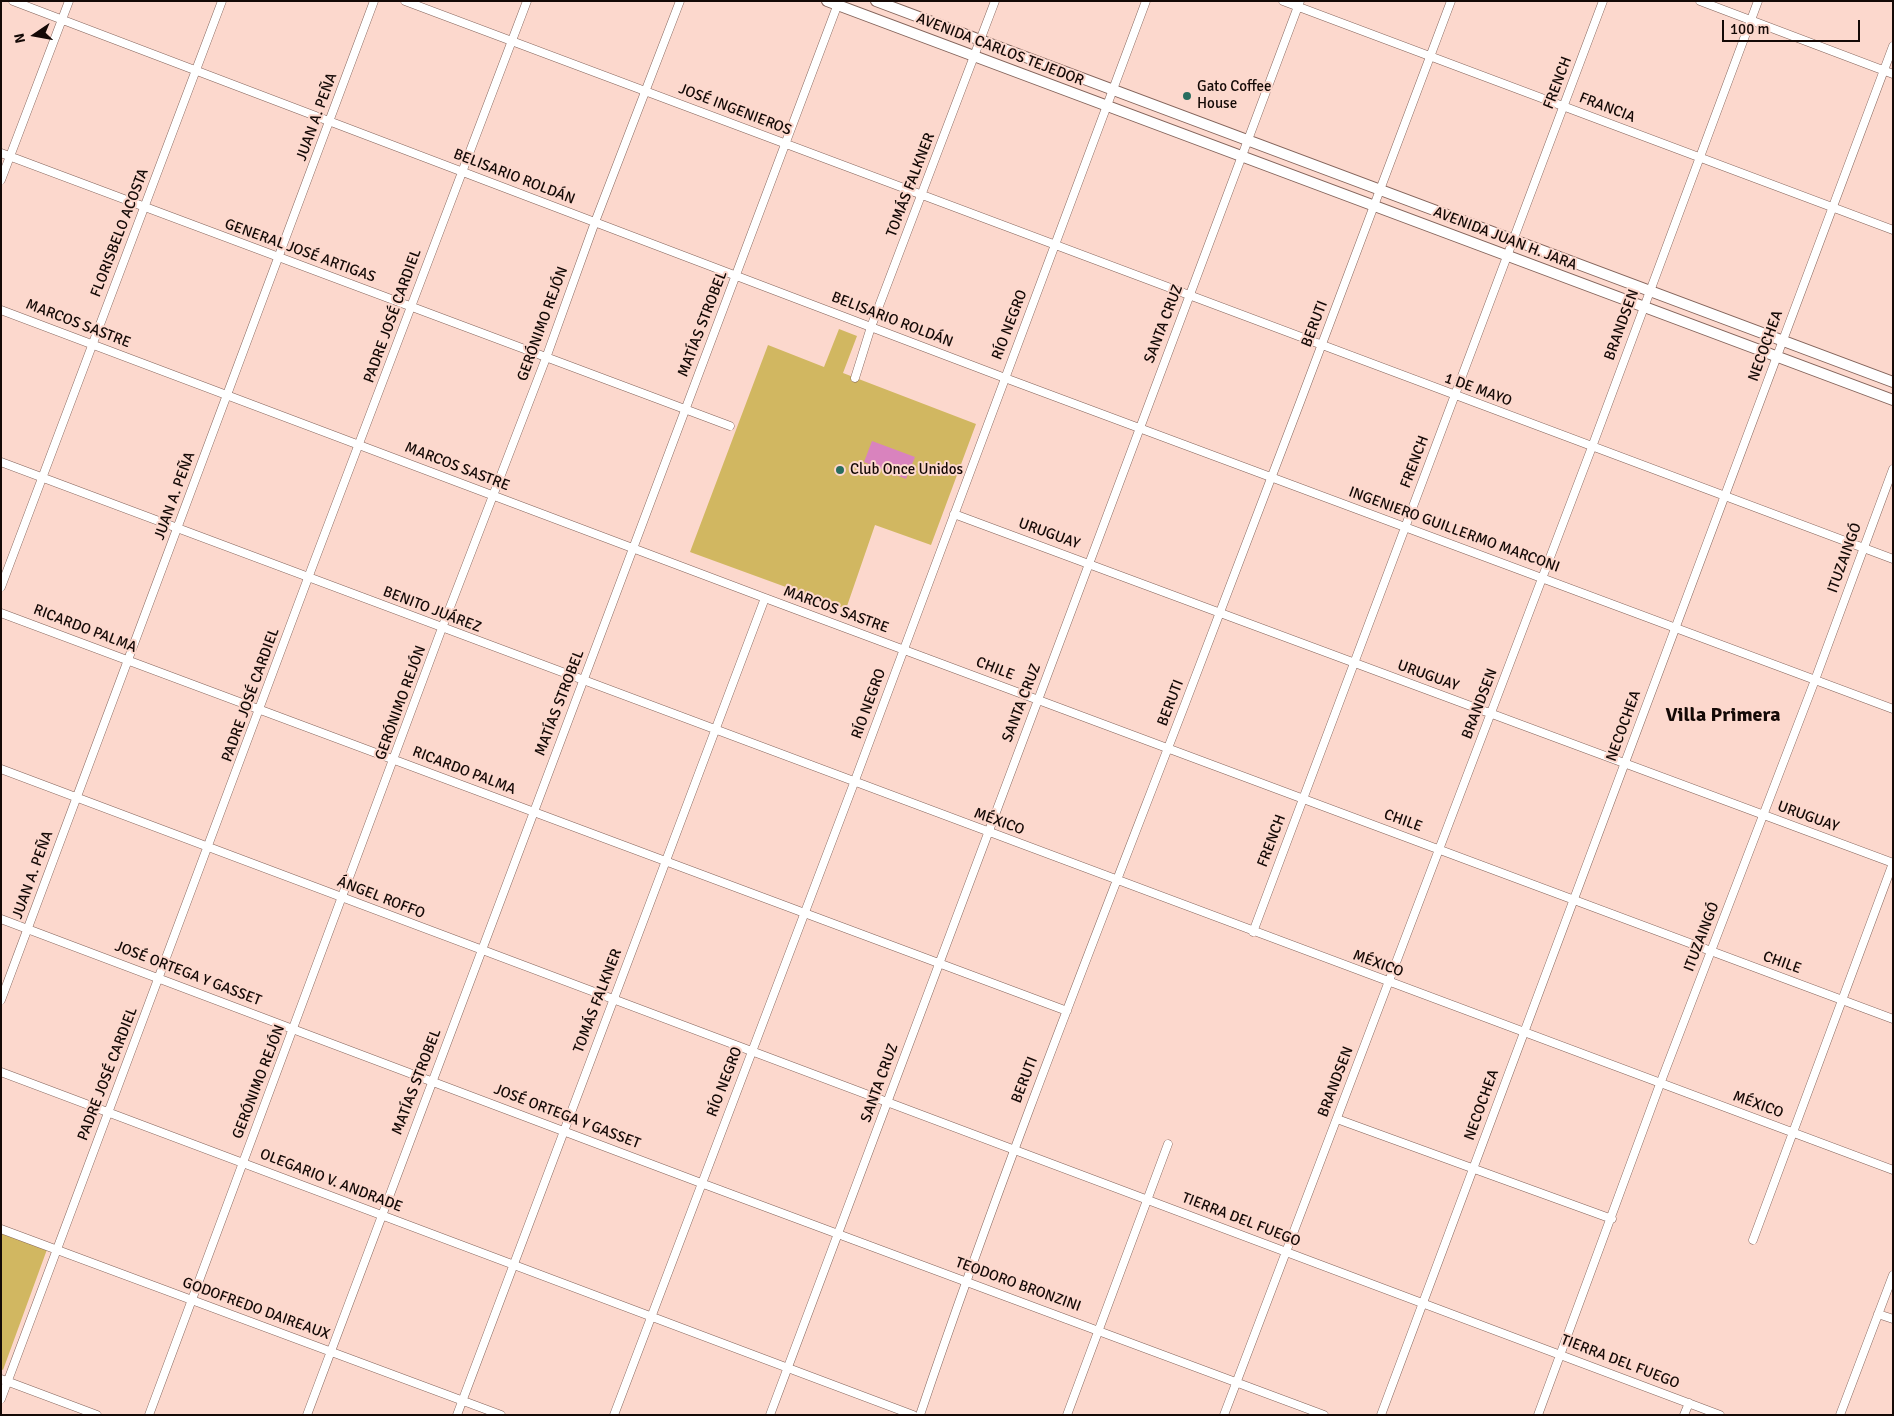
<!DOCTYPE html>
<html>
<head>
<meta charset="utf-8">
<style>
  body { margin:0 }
  #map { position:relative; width:1894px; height:1416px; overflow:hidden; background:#fcd8cd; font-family:Signika,sans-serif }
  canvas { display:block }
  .frame { position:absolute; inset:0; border:2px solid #140906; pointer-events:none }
  .north { position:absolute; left:10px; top:10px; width:50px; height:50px; -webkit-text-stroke:4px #fcd8cd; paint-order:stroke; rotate:258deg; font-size:14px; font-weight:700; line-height:20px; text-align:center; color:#140906 }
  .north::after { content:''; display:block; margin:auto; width:18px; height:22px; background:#140906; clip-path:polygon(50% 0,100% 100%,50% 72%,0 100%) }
  .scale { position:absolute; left:1722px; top:20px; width:138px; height:22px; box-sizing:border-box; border:2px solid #140906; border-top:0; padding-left:6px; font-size:15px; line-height:18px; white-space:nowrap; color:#140906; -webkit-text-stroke:4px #fcd8cd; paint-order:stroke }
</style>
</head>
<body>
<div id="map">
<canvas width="1894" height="1416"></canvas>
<div class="frame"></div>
<div class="north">N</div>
<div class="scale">100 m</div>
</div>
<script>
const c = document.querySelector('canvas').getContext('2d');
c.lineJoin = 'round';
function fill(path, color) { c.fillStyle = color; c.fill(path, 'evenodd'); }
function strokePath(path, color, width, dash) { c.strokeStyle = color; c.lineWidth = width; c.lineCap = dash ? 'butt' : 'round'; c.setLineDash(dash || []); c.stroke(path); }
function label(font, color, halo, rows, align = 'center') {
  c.font = font + ' Signika,sans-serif'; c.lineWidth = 4; c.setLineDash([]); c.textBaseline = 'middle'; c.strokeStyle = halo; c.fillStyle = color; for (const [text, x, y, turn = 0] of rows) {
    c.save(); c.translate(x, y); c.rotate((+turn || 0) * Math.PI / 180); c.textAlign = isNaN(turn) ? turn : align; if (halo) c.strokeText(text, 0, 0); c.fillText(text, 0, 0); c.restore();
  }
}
fill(new Path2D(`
  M839 329 857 336 843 373 976 424 931 545 875 525 846 609 690 552 768 345 824 367Z
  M1 1226 49 1244 3 1370 1 1369Z`), '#d1b761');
fill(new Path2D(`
  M872 441 915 457 906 479 864 462Z`), '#d983be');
const minor = new Path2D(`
  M13 1 1005 378 1893 709
  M405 1 1893 559
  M1283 1 1893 230
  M1700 1 1893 74
  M1 153 730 426
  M1 180 69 1
  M1 310 765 598 1893 1019
  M855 378 871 327 995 1
  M1 462 1893 1170
  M954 514 1893 863
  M1 587 222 1
  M1 613 1067 1011
  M1 769 1720 1415
  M1 919 701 1183 1324 1415
  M1253 932 1603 1
  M1 1000 374 1
  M1 1072 913 1415
  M1337 1119 1612 1219
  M1 1229 501 1415
  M1753 1240 1893 863
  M1878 1314 1893 1319
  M1 1379 97 1415
  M1 1399 308 578 527 1
  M149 1415 442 628 546 358 595 222 680 1
  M307 1415 839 1
  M457 1415 765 598
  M614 1415 854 783 1146 1
  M770 1415 1300 1
  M920 1415C1001 1175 1094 940 1185 704 1275 470 1363 236 1451 1
  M1067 1415 1168 1144
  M1224 1415 1592 447 1758 1
  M1381 1415 1893 46
  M1538 1415 1660 1084 1815 680 1893 469
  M1684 1415 1689 1403
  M1840 1415 1893 1275`);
const secondary = new Path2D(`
  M827 1 1893 400
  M876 1 1893 382`);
strokePath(minor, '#83635a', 9);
strokePath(secondary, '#83635a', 12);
strokePath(minor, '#fff', 8);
strokePath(secondary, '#fff', 10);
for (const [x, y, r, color] of [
  [1187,96,5,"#296d5f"],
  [840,470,5,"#296d5f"]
]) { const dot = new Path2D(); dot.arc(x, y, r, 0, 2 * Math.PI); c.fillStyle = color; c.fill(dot); strokePath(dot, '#fcd8cd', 2); }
label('15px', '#140906', '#fcd8cd', [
  ["AVENIDA CARLOS TEJEDOR",1000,50,21],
  ["FRENCH",1558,83,-69],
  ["FRANCIA",1607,108,21],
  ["JOSÉ INGENIEROS",735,110,21],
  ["JUAN A. PEÑA",317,117,-70],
  ["BELISARIO ROLDÁN",514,177,21],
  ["TOMÁS FALKNER",911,185,-69],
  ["FLORISBELO ACOSTA",120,233,-69],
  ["AVENIDA JUAN H. JARA",1505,239,21],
  ["GENERAL JOSÉ ARTIGAS",300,251,20],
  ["PADRE JOSÉ CARDIEL",393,316,-70],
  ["BELISARIO ROLDÁN",892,320,21],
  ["MARCOS SASTRE",78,324,21],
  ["GERÓNIMO REJÓN",543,324,-70],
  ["MATÍAS STROBEL",703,324,-69],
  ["SANTA CRUZ",1164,324,-69],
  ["BERUTI",1315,324,-69],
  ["RÍO NEGRO",1010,325,-69],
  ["BRANDSEN",1622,325,-70],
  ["NECOCHEA",1766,346,-70],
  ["1 DE MAYO",1478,390,20],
  ["FRENCH",1415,462,-69],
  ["MARCOS SASTRE",457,467,21],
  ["JUAN A. PEÑA",175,496,-70],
  ["INGENIERO GUILLERMO MARCONI",1454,530,20],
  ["URUGUAY",1049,534,20],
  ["ITUZAINGÓ",1845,558,-70],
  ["BENITO JUÁREZ",432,610,21],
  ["MARCOS SASTRE",836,610,20],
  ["RICARDO PALMA",85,629,21],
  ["CHILE",995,669,21],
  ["URUGUAY",1428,676,20],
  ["PADRE JOSÉ CARDIEL",251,695,-70],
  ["GERÓNIMO REJÓN",401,703,-70],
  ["MATÍAS STROBEL",560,703,-69],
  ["SANTA CRUZ",1022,703,-69],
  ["BERUTI",1171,703,-69],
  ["RÍO NEGRO",869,704,-70],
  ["BRANDSEN",1480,704,-69],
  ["NECOCHEA",1624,726,-70],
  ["RICARDO PALMA",464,771,21],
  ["URUGUAY",1808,817,20],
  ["CHILE",1403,821,20],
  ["MÉXICO",999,822,20],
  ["FRENCH",1272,841,-69],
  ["JUAN A. PEÑA",33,875,-70],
  ["ÁNGEL ROFFO",381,898,21],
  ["ITUZAINGÓ",1702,937,-69],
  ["CHILE",1782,963,20],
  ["MÉXICO",1378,964,20],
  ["JOSÉ ORTEGA Y GASSET",188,974,21],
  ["TOMÁS FALKNER",598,1001,-69],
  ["PADRE JOSÉ CARDIEL",108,1074,-69],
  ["BERUTI",1025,1080,-69],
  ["GERÓNIMO REJÓN",259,1082,-69],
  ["MATÍAS STROBEL",417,1082,-69],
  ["RÍO NEGRO",725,1082,-69],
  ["BRANDSEN",1336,1082,-69],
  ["SANTA CRUZ",880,1083,-70],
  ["NECOCHEA",1482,1105,-70],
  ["MÉXICO",1758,1105,20],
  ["JOSÉ ORTEGA Y GASSET",567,1117,21],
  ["OLEGARIO V. ANDRADE",331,1181,21],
  ["TIERRA DEL FUEGO",1241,1220,21],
  ["TEODORO BRONZINI",1018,1285,20],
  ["GODOFREDO DAIREAUX",256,1309,20],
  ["TIERRA DEL FUEGO",1620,1362,21]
]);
label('15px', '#140906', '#fcd8cd', [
  ["Gato Coffee",1197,87],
  ["House",1197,104],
  ["Club Once Unidos",850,470]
], 'left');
label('bold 20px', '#140906', '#fcd8cd', [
  ["Villa Primera",1723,716]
]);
</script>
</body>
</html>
